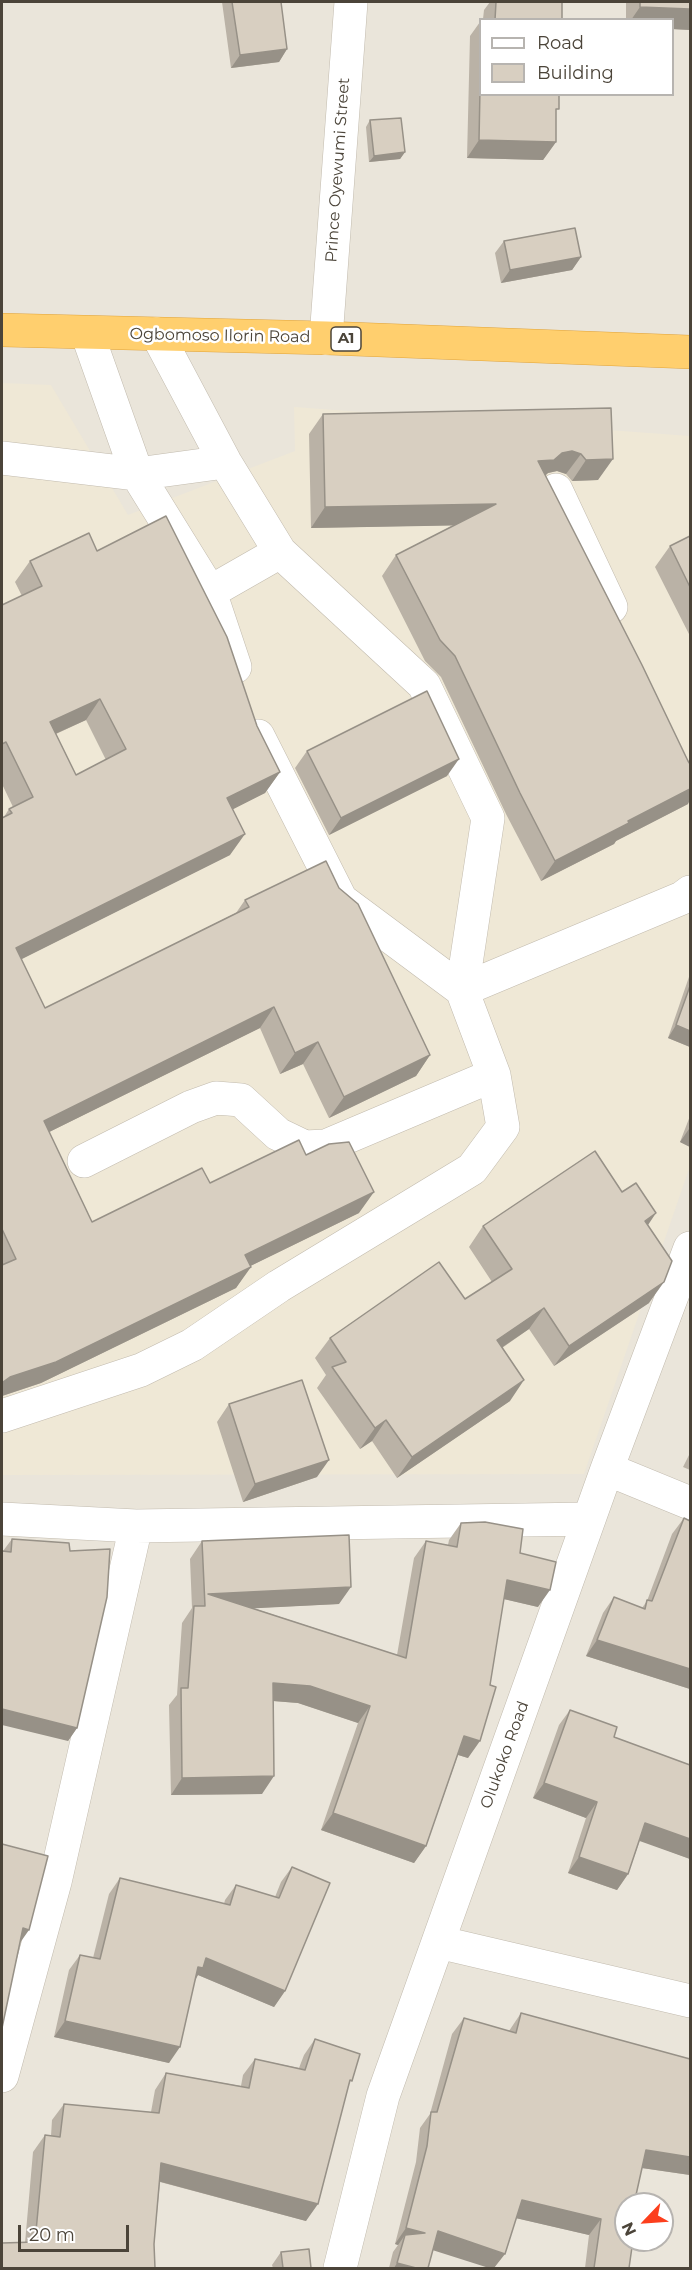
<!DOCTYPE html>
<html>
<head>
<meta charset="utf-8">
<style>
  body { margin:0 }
  #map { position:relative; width:692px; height:2270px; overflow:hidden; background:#f6f3ec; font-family:Montserrat,sans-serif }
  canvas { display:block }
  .frame { position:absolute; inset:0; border:3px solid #4b4439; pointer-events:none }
  .legend { position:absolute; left:479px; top:18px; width:195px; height:78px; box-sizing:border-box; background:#fff; border:2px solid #b7b4b0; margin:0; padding:8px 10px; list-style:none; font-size:18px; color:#4b4439 }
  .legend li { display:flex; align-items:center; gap:12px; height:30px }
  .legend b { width:30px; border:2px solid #b7b4b0 }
  .north { position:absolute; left:614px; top:2192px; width:60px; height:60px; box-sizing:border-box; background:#fff; border:2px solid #b7b4b0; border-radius:50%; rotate:245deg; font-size:16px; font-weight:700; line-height:24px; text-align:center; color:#4b4439 }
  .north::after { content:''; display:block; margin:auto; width:21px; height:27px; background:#fc3f1d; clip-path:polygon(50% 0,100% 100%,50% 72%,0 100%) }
  .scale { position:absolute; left:18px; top:2225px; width:111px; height:27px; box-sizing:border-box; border:3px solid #4b4439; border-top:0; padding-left:8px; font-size:18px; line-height:21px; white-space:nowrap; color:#4b4439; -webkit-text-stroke:4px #fff; paint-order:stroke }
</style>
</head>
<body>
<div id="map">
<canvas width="692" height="2270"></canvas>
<div class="frame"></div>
<ul class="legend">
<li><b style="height:8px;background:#fff"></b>Road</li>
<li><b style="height:16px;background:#d8cfc1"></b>Building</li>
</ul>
<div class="north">N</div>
<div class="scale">20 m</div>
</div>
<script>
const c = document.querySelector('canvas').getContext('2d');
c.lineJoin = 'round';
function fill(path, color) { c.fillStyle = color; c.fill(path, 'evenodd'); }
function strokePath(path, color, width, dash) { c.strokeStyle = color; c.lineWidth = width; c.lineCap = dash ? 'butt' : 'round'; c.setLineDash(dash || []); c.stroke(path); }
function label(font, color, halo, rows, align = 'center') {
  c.font = font + ' Montserrat,sans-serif'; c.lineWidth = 5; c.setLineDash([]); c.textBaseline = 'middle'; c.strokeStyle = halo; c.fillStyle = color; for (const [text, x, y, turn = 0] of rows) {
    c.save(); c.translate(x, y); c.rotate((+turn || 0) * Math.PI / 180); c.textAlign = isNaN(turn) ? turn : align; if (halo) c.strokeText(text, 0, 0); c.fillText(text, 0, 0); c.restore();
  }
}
fill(new Path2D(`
  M2 2H690V2268H2ZM480 20H672V94H480ZM626 2204H662V2240H626Z`), '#eae5da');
fill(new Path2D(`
  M2 383 51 385 128 515 295 451 294 407 690 436V1166L584 1474 2 1475Z`), '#efe8d6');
const minor = new Path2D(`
  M87 333 137 474 210 592 235 667
  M326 338 351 2
  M2 458 137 474 225 462
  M556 490 611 607
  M210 592 280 552
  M258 736 341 900 462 990
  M462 990 682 898 690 892
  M84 1161 191 1107 216 1098 241 1100 278 1134 305 1147 326 1146 494 1075
  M2 1416 141 1370 192 1345 279 1286 472 1169 503 1127 494 1075 462 990 488 818 424 685 280 552 225 462 157 334
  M607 1469 690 1503
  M2 1519 136 1526 589 1519
  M438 1942 690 2001
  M2 2076 55 1882 136 1526
  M340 2268 383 2096 607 1469 690 1248`);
const highway = new Path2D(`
  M2 330 326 338 690 352`);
strokePath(minor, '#c2bbae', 34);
strokePath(highway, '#e0a43c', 34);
strokePath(minor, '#fff', 33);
strokePath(highway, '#ffcf6e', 33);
fill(new Path2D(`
  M222 2H281L287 49 279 62 231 68Z
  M490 2H562V20H482L483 19 484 10Z
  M626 2H690V30L672 29V20H626Z
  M480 22V94L556 113V142L543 160 467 158 470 36Z
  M370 120 405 152 400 159 369 162 366 127Z
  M504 241 581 257 572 270 501 283 495 253Z
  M611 408 598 480 572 481 566 474 557 471 548 473 545 475 688 804 616 841 614 844 541 881 506 814 441 677 425 661 382 576 396 555 454 525 311 528 309 434 323 414Z
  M690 536V636L655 567 670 546Z
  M97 551 257 726 280 772 265 793 232 809 230 855 21 959 45 1008 236 913 245 900 339 888 430 1055 416 1076 329 1118 303 1064 280 1074 260 1028 49 1132 92 1222 210 1183 306 1155 359 1213 250 1266 236 1288 41 1383 2 1396V818L4 817 9 809 13 807 2 784V605L22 596 15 582 30 561ZM86 720 106 760 76 775 56 734Z
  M307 751 447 776 329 835 295 768Z
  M690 974V1047L668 1038Z
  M690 1116V1147L680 1142Z
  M622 1192 648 1225 649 1303 554 1366 529 1329 502 1348 510 1401 397 1478 372 1441 360 1449 317 1388 326 1375 315 1358 330 1338 465 1299 492 1282 469 1247 483 1226Z
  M229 1404 317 1477 243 1502 217 1422Z
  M690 1453V1470L683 1467Z
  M684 1518 690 1521V1689L586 1656 603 1613 614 1597 642 1608 647 1601 672 1534Z
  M461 1523 520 1553 538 1607 504 1599 468 1758 458 1755 426 1846 414 1863 321 1830 358 1723 298 1703 273 1701 262 1794 171 1795 169 1705 177 1695 182 1623 192 1608 190 1559 202 1541 339 1604 253 1608 397 1655 414 1558 426 1541 448 1545 449 1540Z
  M12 1539 77 1728 68 1741 3 1551Z
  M570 1710 614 1737 690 1765V1859L640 1840 628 1874 617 1890 568 1873 586 1818 533 1798 559 1725Z
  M292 1867 285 1991 274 2007 198 1975 195 1981 169 2063 54 2037 69 1970 80 1955 93 1958 109 1894 120 1878 224 1904 225 1900 236 1885 275 1897 281 1882Z
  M521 2013 690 2059V2175L642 2168 626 2204 629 2268H585L589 2235 516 2218 433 2250 428 2268H389L393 2252 398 2245 395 2244 416 2162 420 2128 430 2114 452 2034 464 2018 509 2031Z
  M315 2039 348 2086 306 2221 160 2182 154 2244 25 2243 33 2152 45 2135 51 2136 52 2120 64 2104 151 2112 155 2090 166 2073 241 2086 243 2075 255 2059 299 2068 304 2055Z
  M281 2252 311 2268H273L272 2265Z`), '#bab2a6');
fill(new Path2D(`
  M640 7 690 9V30L672 29V20H631Z
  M287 49 279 62 231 68 240 55Z
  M479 140 556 142 543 160 467 158Z
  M405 152 400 159 369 162 374 156Z
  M581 257 572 270 501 283 510 270Z
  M572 451 581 454 566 474 557 471 548 473 540 481 538 461 562 453Z
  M613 459 598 480 572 481 586 460Z
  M496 504 481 525 311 528 325 507Z
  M100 699 86 720 35 743 50 722Z
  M459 759 447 776 329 835 341 818Z
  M280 772 265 793 212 820 227 798Z
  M690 789V800L688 804 616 841 614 844 541 881 555 861 628 821Z
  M245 834 230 855 2 969 16 948Z
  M274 1007 260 1028 29 1142 44 1121Z
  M676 1025 690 1031V1047L668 1038Z
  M318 1042 303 1064 280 1074 295 1053Z
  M430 1055 416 1076 329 1118 344 1097Z
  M689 1129 690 1130V1147L680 1142Z
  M374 1192 359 1213 230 1276 245 1255Z
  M656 1213 642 1234 645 1221Z
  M251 1267 236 1288 41 1383 2 1396V1384L3 1382 10 1377Z
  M664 1282 649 1303 554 1366 569 1346Z
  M544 1308 529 1329 482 1361 497 1340Z
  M524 1380 510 1401 397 1478 412 1457Z
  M386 1420 372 1441 360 1449 375 1428Z
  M329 1460 317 1477 243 1502 255 1484Z
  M507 1580 550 1590 538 1607 495 1597Z
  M351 1587 339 1604 202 1611 205 1606 208 1594Z
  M597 1640 690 1669V1689L586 1656Z
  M273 1683 310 1686 370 1706 358 1723 298 1703 261 1700Z
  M2 1709 77 1728 68 1741 2 1725Z
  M464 1736 480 1741 468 1758 452 1753Z
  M274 1776 262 1794 171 1795 182 1778Z
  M544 1783 597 1802 586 1818 533 1798Z
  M333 1813 426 1846 414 1863 321 1830Z
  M645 1823 690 1839V1859L634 1839Z
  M579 1857 628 1874 617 1890 568 1873Z
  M23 1928 29 1930 17 1947Z
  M206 1958 285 1991 274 2007 198 1975 192 1984 198 1967Z
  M65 2021 180 2047 169 2063 54 2037Z
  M646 2150 690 2157V2175L635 2167Z
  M161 2163 318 2204 306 2221 150 2179Z
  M522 2200 601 2219 589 2235 511 2217Z
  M406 2228 425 2233 405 2235 398 2245 395 2244Z
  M438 2231 505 2254 494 2268H489L426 2248Z
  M397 2263 416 2268H394Z`), '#979187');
const building = new Path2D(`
  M232 2H281L287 49 240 55Z
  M496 2H562V20H495Z
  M640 2H690V9L640 7Z
  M480 90V94H559V109H556V142L479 140Z
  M401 118 405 152 374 156 370 120Z
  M575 228 581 257 510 270 504 241Z
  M611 408 613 459 586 460 581 454 572 451 562 453 554 460 538 461 642 665 688 761 690 764V789L628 821 629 823 555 861 520 793 455 656 440 640 396 555 496 504 325 507 323 414Z
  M166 516 227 637 257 726 280 772 227 798 245 834 16 948 45 1008 249 907 245 900 326 861 339 888 358 904 430 1055 344 1097 318 1042 295 1053 274 1007 44 1121 92 1222 202 1168 210 1183 299 1140 306 1155 329 1144 349 1142 374 1192 245 1255 251 1267 56 1362 10 1377 3 1382 2 1385V1265L16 1259 2 1229V818L12 813 9 809 33 797 6 742 2 744V605L42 586 30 561 89 533 97 551ZM100 699 126 749 76 775 50 722Z
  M690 536V587L670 546Z
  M427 691 459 759 341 818 307 751Z
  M690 986V1031L676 1025Z
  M595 1151 622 1192 636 1183 656 1213 645 1221 672 1261 664 1282 569 1346 544 1308 497 1340 524 1380 412 1457 386 1420 375 1428 332 1367 346 1362 330 1338 439 1262 465 1299 512 1269 483 1226Z
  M302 1380 329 1460 255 1484 229 1404Z
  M684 1518 690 1521V1669L597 1640 614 1597 645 1609 647 1600 652 1601Z
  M485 1522 523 1529 520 1553 556 1562 550 1590 507 1580 490 1685 496 1687 480 1741 464 1736 426 1846 333 1813 370 1706 310 1686 273 1683 274 1776 182 1778 181 1688H188L194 1606H205L202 1541 349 1535 351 1587 208 1594 406 1658 426 1541 457 1547 461 1523Z
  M12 1539 69 1543 70 1551 110 1549 107 1597 77 1728 2 1709V1551L11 1552Z
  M570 1710 617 1727 614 1737 690 1765V1839L645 1823 628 1874 579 1857 597 1802 544 1783Z
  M2 1844 48 1856 29 1930 23 1928 2 2028Z
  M292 1867 330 1883 285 1991 206 1958 203 1968 198 1967 180 2047 65 2021 80 1955 100 1959 120 1878 230 1905 236 1885 279 1898Z
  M521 2013 690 2059V2157L646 2150 634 2204H626V2240H633L629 2268H594L601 2219 522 2200 505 2254 438 2231 428 2268H416L397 2263 405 2235 425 2233 406 2228 427 2146 431 2112H437L464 2018 516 2033Z
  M315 2039 360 2054 352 2081 350 2080 318 2204 161 2163 154 2244 155 2268H2V2243L35 2242 45 2135 60 2137 64 2104 159 2113 166 2073 249 2088 255 2059 305 2070Z
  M309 2249 311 2268H283L281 2252Z`);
fill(building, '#d8cfc1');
strokePath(building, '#979187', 1.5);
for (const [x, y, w] of [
  [346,339,30]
]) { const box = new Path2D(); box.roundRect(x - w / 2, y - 12, w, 24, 4.5); c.fillStyle = '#fff'; c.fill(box); strokePath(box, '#4b4439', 1.5); }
label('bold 15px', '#4b4439', null, [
  ["A1",346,339]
]);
label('16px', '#4b4439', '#fff', [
  ["Prince Oyewumi Street",338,170,-86],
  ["Ogbomoso Ilorin Road",220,336,1],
  ["Olukoko Road",505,1755,-70]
]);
</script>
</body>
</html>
